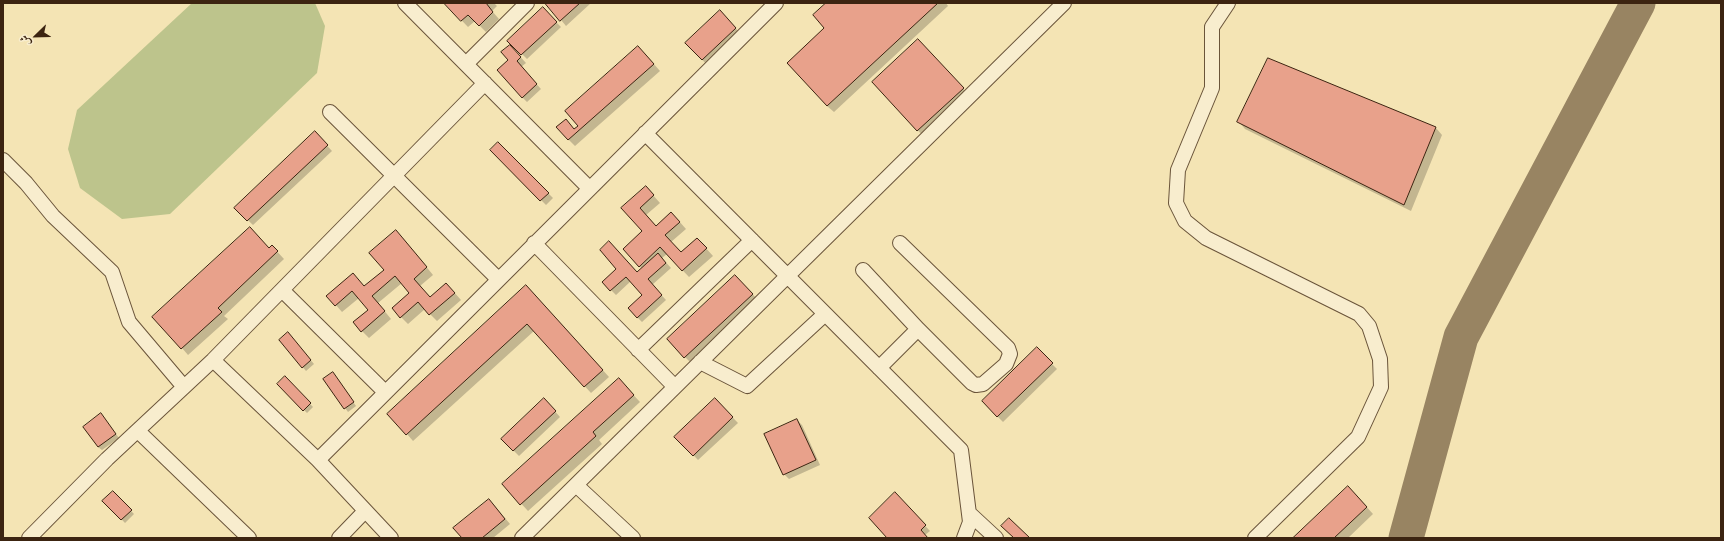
<!DOCTYPE html>
<html>
<head>
<meta charset="utf-8">
<style>
  body { margin:0 }
  #map { position:relative; width:1724px; height:541px; overflow:hidden; background:#f4e4b4; font-family:"EB Garamond",Amiri,serif }
  canvas { display:block }
  .frame { position:absolute; inset:0; border:4px solid #3c2411; pointer-events:none }
  .north { position:absolute; left:16px; top:16px; width:40px; height:40px; -webkit-text-stroke:3px #f8edce; paint-order:stroke; rotate:247deg; font-size:11px; font-weight:700; line-height:16px; text-align:center; color:#3c2411 }
  .north::after { content:''; display:block; margin:auto; width:14px; height:18px; background:#3c2411; clip-path:polygon(50% 0,100% 100%,50% 72%,0 100%) }
</style>
</head>
<body>
<div id="map">
<canvas width="1724" height="541"></canvas>
<div class="frame"></div>
<div class="north">ش</div>
</div>
<script>
const c = document.querySelector('canvas').getContext('2d');
c.lineJoin = 'round';
function fill(path, color) { c.fillStyle = color; c.fill(path, 'evenodd'); }
function strokePath(path, color, width, dash) { c.strokeStyle = color; c.lineWidth = width; c.lineCap = dash ? 'butt' : 'round'; c.setLineDash(dash || []); c.stroke(path); }
fill(new Path2D(`
  M192 3H315L325 26 317 73 170 214 122 219 80 188 68 149 77 110Z`), '#bdc48c');
fill(new Path2D(`
  M445 3H494L497 6 492 11 499 19 486 32 475 21 468 27Z
  M547 3H591L566 26Z
  M828 3H946L948 6 834 112 827 106 826 28Z
  M543 9 561 27 527 59 509 41Z
  M720 12 740 33 707 65 687 43Z
  M925 47 970 96 924 137 873 82Z
  M515 51 526 63 521 67 541 89 527 102 522 97 509 60Z
  M645 54 660 71 575 146 568 139 566 120 575 130Z
  M1269 59 1436 128 1442 135 1411 211 1245 129 1239 122Z
  M320 138 332 151 253 225 235 208Z
  M498 143 553 198 546 205 491 150Z
  M652 194 660 203 646 215 656 227 678 220 686 229 671 242 682 253 704 246 713 256 689 277 667 254 662 258 671 268 652 285 666 300 642 322 637 317 644 295 631 281 616 295 603 282 637 273 642 269 624 249 643 231 623 208Z
  M403 238 433 275 420 286 430 298 453 291 461 300 437 321 425 309 408 324 401 317 411 294 402 283 378 303 391 319 369 338 362 331 369 310 359 298 342 312 328 296 364 287 385 270Z
  M272 246 284 259 224 316 228 319 188 355 182 348Z
  M742 283 759 301 692 364 668 340Z
  M533 293 609 377 591 393 534 331 413 441 407 434Z
  M291 337 314 364 306 371 280 340Z
  M1037 349 1057 369 1003 422 983 402Z
  M285 377 313 407 307 413 278 384Z
  M336 377 356 406 348 412 324 379Z
  M625 386 640 402 599 440 602 444 528 511 503 484Z
  M544 399 560 417 519 456 502 439Z
  M715 399 738 423 698 460 676 437Z
  M104 418 119 438 102 450 98 447Z
  M797 420 802 425 820 465 789 479 784 474Z
  M113 492 134 514 125 523 104 501Z
  M1355 494 1373 514 1348 538H1294Z
  M900 499 930 531 925 535 927 538H889Z
  M494 505 510 524 493 538H463Z`), '#0003');
strokePath(new Path2D(`
  M1406 538 1461 337 1638 3`), '#988462', 35);
const building = new Path2D(`
  M444 3H486L493 12 479 26 468 15 461 21Z
  M545 3H580L560 21Z
  M826 3H938L827 106 787 63 824 28 813 15Z
  M543 7 557 22 521 55 507 41Z
  M720 10 736 28 702 60 685 43Z
  M918 39 964 88 917 131 872 82Z
  M510 45 521 57 517 61 537 84 522 98 497 70 508 60 501 52Z
  M638 46 654 64 568 140 556 127 566 119 574 129 578 126 565 111Z
  M1268 58 1436 127 1404 205 1237 122Z
  M315 131 328 145 247 221 234 208Z
  M498 142 549 193 540 201 490 150Z
  M646 186 654 195 640 208 656 226 671 212 680 222 665 235 681 252 697 238 707 248 682 271 660 247 639 267 623 249 642 231 621 208Z
  M250 227 269 248 272 245 278 251 218 308 222 312 181 349 152 317Z
  M396 230 427 267 414 279 430 297 446 283 455 293 429 315 418 302 400 318 392 308 409 293 395 276 372 296 385 311 361 332 353 322 368 310 352 291 335 306 326 296 353 273 364 286 384 270 369 253Z
  M609 241 637 272 658 253 666 263 648 279 662 295 637 318 628 308 642 295 626 277 610 291 602 282 616 269 600 250Z
  M735 275 753 294 684 358 667 339Z
  M526 285 603 370 584 387 527 324 406 435 387 414Z
  M288 332 311 360 302 368 279 340Z
  M1037 347 1053 363 997 417 982 401Z
  M333 372 354 402 344 409 323 379Z
  M285 376 311 403 303 411 277 384Z
  M619 378 634 395 593 432 596 436 520 505 502 484Z
  M544 398 556 411 513 451 501 439Z
  M715 398 733 417 693 456 674 437Z
  M101 413 116 434 98 447 83 427Z
  M797 419 816 460 783 475 764 434Z
  M1348 486 1367 507 1334 538H1293Z
  M113 491 132 510 121 520 102 501Z
  M895 492 926 525 921 530 928 538H887L869 518Z
  M489 499 505 519 482 538H462L453 528Z
  M1009 518 1030 538H1014L1001 526Z`);
fill(building, '#e8a18b');
strokePath(building, '#3c2411', 1);
const minor = new Path2D(`
  M405 3 589 188
  M1228 3 1212 27V88L1178 170 1176 203 1185 221 1206 238 1359 314 1369 326 1380 359 1381 387 1358 437 1255 538
  M466 64 527 3
  M330 112 498 279
  M645 133 961 450 970 522 964 538
  M3 160 26 183 53 216 112 272 129 322 184 387
  M534 243 675 387
  M863 270 918 329 972 383 976 385 983 384 1006 364 1010 354 1008 348 900 243
  M282 290 385 392
  M638 350 752 240
  M213 360 318 460 391 538
  M700 362 747 386 825 314
  M879 368 918 329
  M138 431 249 538
  M318 460 776 3
  M576 485 633 538
  M969 513 996 538
  M29 538 107 459 213 360 485 83
  M339 538 365 511
  M522 538 1064 3`);
strokePath(minor, '#6a543a', 16);
strokePath(minor, '#f8edce', 14);
</script>
</body>
</html>
